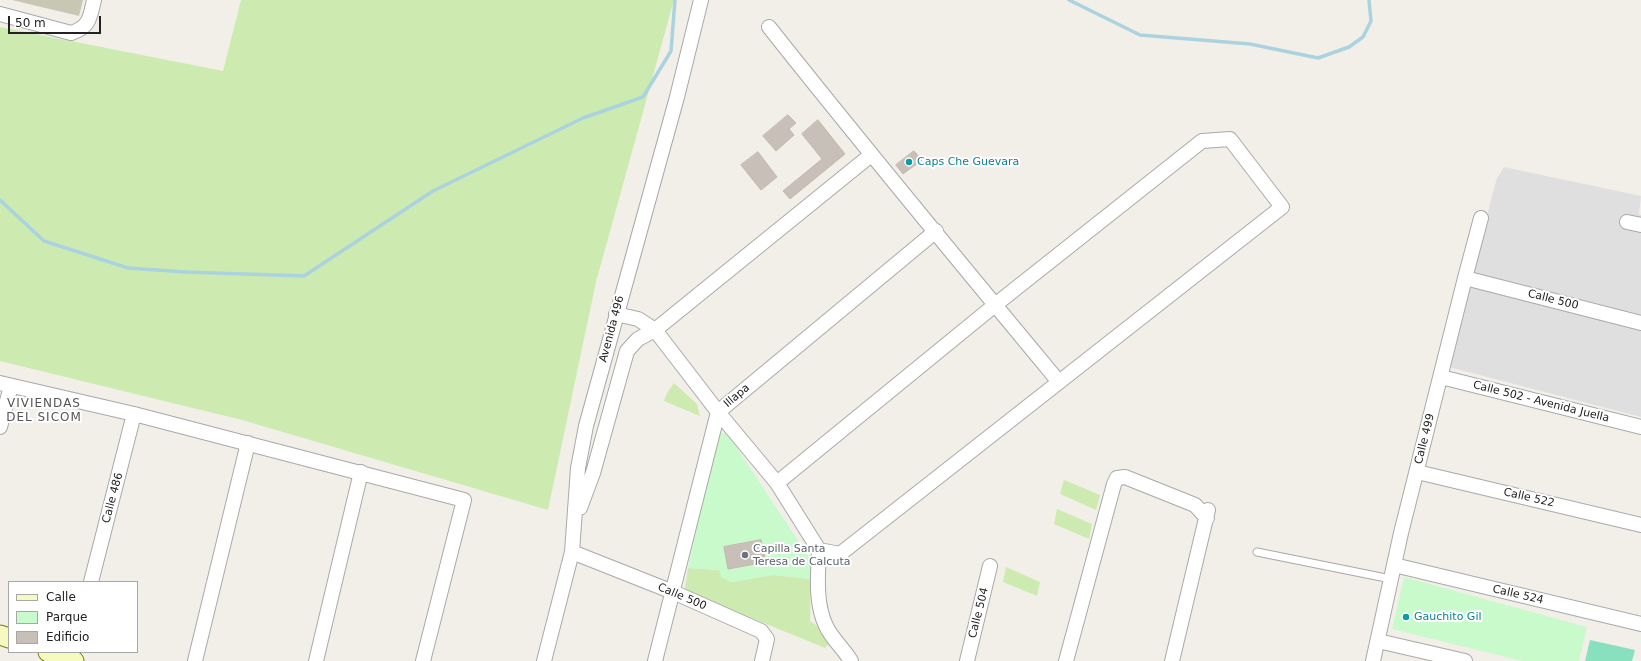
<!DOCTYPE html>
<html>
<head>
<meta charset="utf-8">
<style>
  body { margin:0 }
  #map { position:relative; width:1641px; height:661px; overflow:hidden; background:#f2efe9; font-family:"DejaVu Sans",sans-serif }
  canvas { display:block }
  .legend { position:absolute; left:8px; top:581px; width:130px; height:72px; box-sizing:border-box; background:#fff; border:1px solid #a7a7a7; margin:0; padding:5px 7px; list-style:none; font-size:12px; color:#222 }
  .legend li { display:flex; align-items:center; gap:8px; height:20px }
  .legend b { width:20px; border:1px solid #a7a7a7 }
  .scale { position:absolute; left:8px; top:16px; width:93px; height:18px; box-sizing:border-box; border:2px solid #222; border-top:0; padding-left:5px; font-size:12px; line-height:14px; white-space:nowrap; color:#222; -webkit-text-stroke:3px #fff; paint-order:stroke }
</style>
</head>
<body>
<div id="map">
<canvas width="1641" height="661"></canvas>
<ul class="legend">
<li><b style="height:5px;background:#f7fabf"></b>Calle</li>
<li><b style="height:11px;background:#c8facc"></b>Parque</li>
<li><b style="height:11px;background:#c7bfb8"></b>Edificio</li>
</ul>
<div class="scale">50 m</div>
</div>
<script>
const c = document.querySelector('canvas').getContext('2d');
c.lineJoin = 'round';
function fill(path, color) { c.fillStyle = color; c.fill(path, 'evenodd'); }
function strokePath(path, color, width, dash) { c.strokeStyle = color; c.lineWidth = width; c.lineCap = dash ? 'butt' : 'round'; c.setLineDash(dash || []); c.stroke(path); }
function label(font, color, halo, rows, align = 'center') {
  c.font = font + ' "DejaVu Sans",sans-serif'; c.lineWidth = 4; c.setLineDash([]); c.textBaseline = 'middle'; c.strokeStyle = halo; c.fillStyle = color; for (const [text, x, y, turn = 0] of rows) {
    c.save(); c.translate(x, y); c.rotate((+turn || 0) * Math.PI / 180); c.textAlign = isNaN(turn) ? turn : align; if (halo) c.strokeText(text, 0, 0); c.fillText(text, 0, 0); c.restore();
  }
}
fill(new Path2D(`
  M1504 167 1641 196 1639 214 1641 215V417L1449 367 1492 196 1497 178Z`), '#e0dfdf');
fill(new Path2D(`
  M12 0H83L79 16Z`), '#c7c7b4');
fill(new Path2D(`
  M241 0H674L596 282 548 510 242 420 0 361V27L223 71Z
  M674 383 697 404 700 416 664 401 667 393Z
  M1064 480 1100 495 1096 510 1060 494Z
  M1057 509 1092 524 1089 539 1054 524Z
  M1006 567 1040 582 1037 596 1003 582Z
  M688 568 720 570 731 582 773 575 811 579 810 621 816 625 829 644 825 648 688 592 685 588Z`), '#cdebb0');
fill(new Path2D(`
  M722 433H727L807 554 812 565 811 579 773 575 731 582 721 577 719 570 688 568 717 434Z
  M1404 577 1587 627 1579 661H1522L1392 629Z`), '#c8facc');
fill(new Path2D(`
  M1590 640 1635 650 1632 661H1585Z`), '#88e0be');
strokePath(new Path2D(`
  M1069 0 1140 35 1250 44 1318 58 1349 47 1363 37 1371 21 1369 0
  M0 200 44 241 128 268 186 272 304 276 433 191 583 118 643 97 671 51 675 0`), '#aad3df', 3.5);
const building = new Path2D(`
  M788 115 796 123 789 129 794 135 776 151 763 136Z
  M818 120 845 154 790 199 783 191 822 159 802 134Z
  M914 151 922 160 903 174 896 165Z
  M758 152 777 177 761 190 741 165Z
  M761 540 766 562 728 569 724 547Z`);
fill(building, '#c7bfb8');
strokePath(building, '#c4b6ab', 1);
const lane = new Path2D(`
  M1257 552 1391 579`);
const street = new Path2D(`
  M0 14 71 33C90 27 90 17 94 0
  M769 27C864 147 961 264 1059 382
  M1627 222 1641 225
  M1465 278 1641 323
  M616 314 638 319 655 330 718 412 777 483 819 550 840 554 1282 207 1230 139 1202 141 995 305 777 483
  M1441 377 1641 427
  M0 383 134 414 464 500 423 661
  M0 427 11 386
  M1417 472 1641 525
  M580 508 593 473 627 351 638 339 655 330 871 155
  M819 550C818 575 815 603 826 626 832 639 844 649 851 661
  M572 552 673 592 761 631 767 639 762 661
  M1394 565 1641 624
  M91 582 134 414
  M1378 641 1465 661
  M195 661 248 443
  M316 661 361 472
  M544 661 572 552 578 468 586 426 677 97 701 0
  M655 661 718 412 936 231
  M967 661 990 566
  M1066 661 1114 484 1117 478 1125 477 1195 505 1207 518
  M1172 661 1208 510
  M1373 661 1401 533 1465 278 1481 218`);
const secondary = new Path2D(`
  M0 635 9 638
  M48 652 74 661`);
strokePath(lane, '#a9a9a9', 9);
strokePath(street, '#a9a9a9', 16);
strokePath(secondary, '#707d05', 21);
strokePath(lane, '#fff', 7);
strokePath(street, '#fff', 14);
strokePath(secondary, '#f7fabf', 19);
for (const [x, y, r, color] of [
  [909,162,4,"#0f9aa8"],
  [745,555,4,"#6b7280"],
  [1406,617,4,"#0f9aa8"]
]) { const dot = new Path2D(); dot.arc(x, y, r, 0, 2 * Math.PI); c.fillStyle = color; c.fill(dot); strokePath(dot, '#fff', 1.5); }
label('11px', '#0d838f', '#fff', [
  ["Caps Che Guevara",917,162],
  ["Gauchito Gil",1414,617]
], 'left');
label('11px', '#222', '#fff', [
  ["Calle 500",1553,300,14],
  ["Avenida 496",612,329,-75],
  ["Illapa",737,396,-40],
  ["Calle 502 - Avenida Juella",1541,402,14],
  ["Calle 499",1425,439,-76],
  ["Calle 486",113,498,-75],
  ["Calle 522",1529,498,13],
  ["Calle 524",1518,595,13],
  ["Calle 500",682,597,23],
  ["Calle 504",979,613,-76]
]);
label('11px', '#5b616d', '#fff', [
  ["Capilla Santa",753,549],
  ["Teresa de Calcuta",753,562]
], 'left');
c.letterSpacing = '1px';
label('12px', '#555', '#fff', [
  ["VIVIENDAS",44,404],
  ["DEL SICOM",44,418]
]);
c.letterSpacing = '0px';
</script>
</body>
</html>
